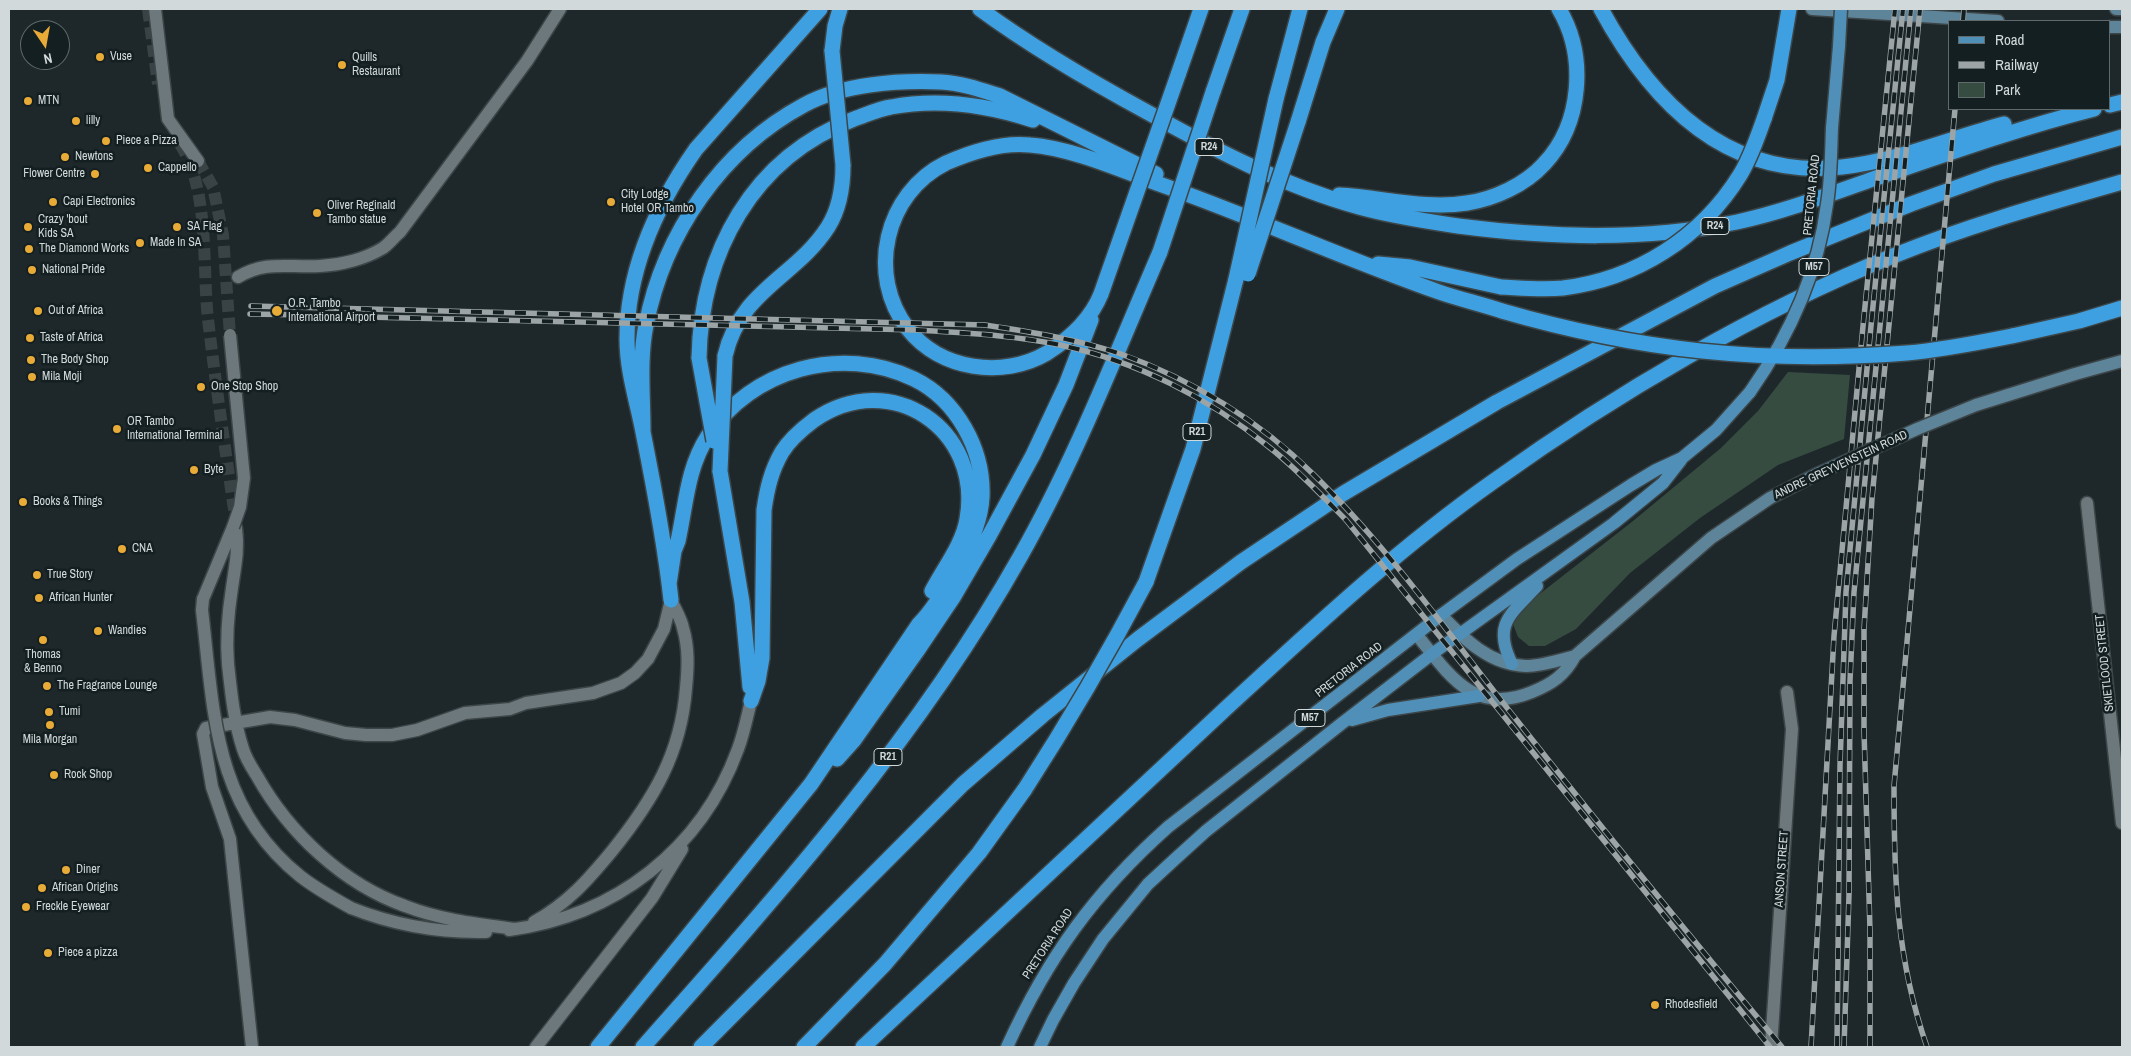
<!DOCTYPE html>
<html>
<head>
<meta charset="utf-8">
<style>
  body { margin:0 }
  #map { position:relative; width:2131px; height:1056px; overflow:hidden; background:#1e282b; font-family:"Archivo Narrow",sans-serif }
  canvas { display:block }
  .frame { position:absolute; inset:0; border:10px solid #d2d9da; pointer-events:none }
  .legend { position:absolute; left:1948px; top:20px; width:162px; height:90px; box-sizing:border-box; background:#141f21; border:1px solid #60696b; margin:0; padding:6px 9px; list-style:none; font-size:15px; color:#d2d9da }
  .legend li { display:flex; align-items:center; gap:10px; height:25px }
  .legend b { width:25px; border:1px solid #60696b }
  .north { position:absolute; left:20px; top:20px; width:50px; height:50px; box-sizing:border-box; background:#141f21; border:1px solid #60696b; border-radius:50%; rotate:168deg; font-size:14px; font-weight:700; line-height:20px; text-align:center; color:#d2d9da }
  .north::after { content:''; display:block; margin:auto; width:18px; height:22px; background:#e9ab37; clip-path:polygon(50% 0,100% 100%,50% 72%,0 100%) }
</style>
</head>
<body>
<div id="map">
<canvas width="2131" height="1056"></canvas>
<div class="frame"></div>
<ul class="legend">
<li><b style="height:6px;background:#5090b8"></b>Road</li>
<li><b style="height:6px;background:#9ca4a6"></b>Railway</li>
<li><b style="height:14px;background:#364c40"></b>Park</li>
</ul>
<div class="north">N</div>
</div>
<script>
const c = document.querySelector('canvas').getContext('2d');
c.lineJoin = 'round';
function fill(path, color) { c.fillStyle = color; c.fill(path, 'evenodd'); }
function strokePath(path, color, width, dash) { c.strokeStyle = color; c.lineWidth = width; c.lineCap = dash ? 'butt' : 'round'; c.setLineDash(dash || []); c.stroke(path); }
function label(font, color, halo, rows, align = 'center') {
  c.font = font + ' "Archivo Narrow",sans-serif'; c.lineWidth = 5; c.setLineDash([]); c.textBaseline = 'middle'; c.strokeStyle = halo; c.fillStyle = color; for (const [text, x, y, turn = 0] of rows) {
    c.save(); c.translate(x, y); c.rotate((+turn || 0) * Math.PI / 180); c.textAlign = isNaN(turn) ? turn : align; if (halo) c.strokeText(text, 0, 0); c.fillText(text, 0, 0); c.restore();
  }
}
fill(new Path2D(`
  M1788 372 1850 375 1844 439 1778 465 1700 518 1630 573 1576 629 1545 646H1529L1518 637 1513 624 1523 607 1633 521 1721 448 1758 411Z`), '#364c40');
strokePath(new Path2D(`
  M148 9 158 84
  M180 144C210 191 202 265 208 319 216 387 226 455 236 523
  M198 161 213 187 223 235 230 335`), '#394345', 12, [12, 6]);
const minor = new Path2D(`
  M155 9 168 119 198 161
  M238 277C267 260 288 268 320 266 341 265 365 259 383 248 389 244 394 237 400 232L527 61 560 9
  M2087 503 2122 823
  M236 528C239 549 235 567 232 588 228 613 226 639 228 664 231 692 234 722 243 749 246 759 252 768 257 776 289 833 343 884 405 906 441 920 478 924 516 929
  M203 599 233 527
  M351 908C394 925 440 933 486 932
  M534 922C568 903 588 880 612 851 653 800 681 754 686 688 688 668 689 648 683 628 681 618 675 609 671 600
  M509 930C615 916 701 850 738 749 744 733 747 717 751 701
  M252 1047 230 839 212 787 203 734 206 728 270 717 295 720 345 733 366 735H392L417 730 465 713 510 709 526 703 593 693 621 683 635 673 648 659 664 629 671 600
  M536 1047 652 898 682 849
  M1771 1047 1792 729 1787 692`);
const secondary = new Path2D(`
  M1812 9 1998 21
  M2116 9H2122
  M2110 27H2122
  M1976 405 2075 374 2122 361
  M1441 615C1464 639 1490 665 1526 666 1542 666 1560 660 1575 656
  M1417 635C1449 675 1474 716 1532 692 1552 684 1565 675 1575 656L1711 538 1770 498 1817 474`);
const primary = new Path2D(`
  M1832 128 1839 46
  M1512 664C1492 624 1511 614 1537 586
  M1352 720 1388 710 1479 696
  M1007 1047C1048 957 1094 893 1168 827L1441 615 1517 559 1631 485 1656 470 1682 458 1716 430 1750 392
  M1040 1047 1053 1020 1074 983 1103 939 1148 884 1174 860 1206 831 1341 724 1432 654 1614 523 1663 483 1681 460`);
const motorway = new Path2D(`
  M980 9C1033 48 1090 81 1147 112 1215 150 1284 186 1359 207 1391 216 1425 221 1458 226 1551 238 1645 241 1737 222 1783 212 1828 195 1873 179 1946 154 2019 128 2094 109
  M1601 9C1652 103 1727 180 1842 167 1898 161 1951 138 2004 124
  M832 51 835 26 840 9
  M1178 75 1201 9
  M1213 92 1242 9
  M1276 99 1300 9
  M2110 105 2122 102
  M1764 119 1777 80 1789 9
  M1298 122 1323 42 1337 9
  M1339 195C1381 197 1425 210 1467 203 1494 199 1525 185 1544 164 1582 124 1587 56 1559 9
  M1378 264 1410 267 1501 287
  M1101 294C1091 319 1069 339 1047 353 1003 379 940 370 908 329 866 275 885 193 946 163 971 152 1003 142 1030 145 1072 148 1123 171 1162 185 1255 218 1345 259 1439 292 1459 299 1481 304 1502 311
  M2012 336 2079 321 2122 308
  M725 356C740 290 796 277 828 227 840 208 843 187 843 165
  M699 358C701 253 752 158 854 119 866 115 878 109 891 107 938 98 987 105 1033 120
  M643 431C643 396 639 359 646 325 664 233 722 149 804 105 842 84 899 80 941 82 961 83 981 90 1000 96L1156 174
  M720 471 742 602 750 687
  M1146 582 1193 449 1236 279
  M671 600C665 544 654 487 643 432 637 401 627 371 627 339 627 269 656 206 696 149L820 9
  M751 701 758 681 762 658 764 510C767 489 771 471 782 452 790 439 802 429 814 420 890 367 983 429 967 519 963 544 944 568 932 591
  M837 759 854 740 917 651 954 596 989 536 1033 455 1066 385 1091 320
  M598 1047 811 784 919 624C935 608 945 588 957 568 969 547 981 522 982 497 984 450 957 400 914 379 842 344 751 369 708 436 687 468 686 505 678 541L674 551 669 584
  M643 1047C780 893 918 738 1020 557 1075 460 1116 354 1160 252
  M701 1047 963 784 1043 715 1138 639 1241 562 1344 493 1497 402 1715 286 1790 253 1911 204 1994 174 2122 137
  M804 1047 885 964 979 853 1025 789
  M863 1047C983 936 1101 824 1221 713 1309 632 1396 550 1494 481 1614 395 1756 311 1893 256 1967 226 2045 204 2122 182`);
strokePath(minor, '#3c4547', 15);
strokePath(secondary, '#3c4547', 15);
strokePath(primary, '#3c4547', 15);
strokePath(motorway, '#3c4547', 18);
strokePath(minor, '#6c787b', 12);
strokePath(secondary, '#5e849a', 12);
strokePath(primary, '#5090b8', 12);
strokePath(motorway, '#3ea0e1', 15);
const rail = new Path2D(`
  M1963 21 1964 9
  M251 306 985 325C1031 332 1076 339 1121 354 1191 379 1260 421 1313 474 1390 549 1452 639 1519 723 1605 832 1693 940 1782 1047
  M250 314 306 315
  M366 317 917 330C964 333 1013 335 1060 345 1136 361 1209 398 1269 447 1297 469 1321 495 1346 520L1770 1047
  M1811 1047 1834 636 1863 326 1895 9
  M1837 1047 1840 765 1846 592 1871 326 1903 9
  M1844 1047 1849 895 1850 681 1854 592 1911 9
  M1870 1047V930L1864 731V629L1872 498 1920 9
  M1927 1047C1896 958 1894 880 1894 786L1955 109`);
strokePath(rail, '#9ca4a6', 5.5);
strokePath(rail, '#141f21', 4, [11]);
const minorBridge = new Path2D(`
  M230 335 244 478 240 507 233 527
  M203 599 202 610C214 712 213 806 300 876 315 888 333 898 351 908`);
const secondaryBridge = new Path2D(`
  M1817 474 1917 429 1976 405`);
const primaryBridge = new Path2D(`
  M1839 46 1841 9
  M1750 392C1790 335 1818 273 1827 204 1831 179 1831 153 1832 128`);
const motorwayBridge = new Path2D(`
  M832 51 843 165
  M1160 252 1213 92
  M1248 274 1298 122
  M1236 279 1276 99
  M1501 287C1522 288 1542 290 1563 288 1636 279 1701 238 1740 175 1751 157 1757 138 1764 119
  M1101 294 1178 75
  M1502 311C1640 351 1764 364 1907 353 1942 350 1977 343 2012 336
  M699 358 714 441
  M720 471 725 356
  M1025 789C1069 721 1108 654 1146 582`);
strokePath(minorBridge, '#3c4547', 15, []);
strokePath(secondaryBridge, '#3c4547', 15, []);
strokePath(primaryBridge, '#3c4547', 15, []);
strokePath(motorwayBridge, '#3c4547', 18, []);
strokePath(minorBridge, '#6c787b', 12);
strokePath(secondaryBridge, '#5e849a', 12);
strokePath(primaryBridge, '#5090b8', 12);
strokePath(motorwayBridge, '#3ea0e1', 15);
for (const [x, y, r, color] of [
  [100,57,5,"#e9ab37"],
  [342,65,5,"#e9ab37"],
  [28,101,5,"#e9ab37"],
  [76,121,5,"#e9ab37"],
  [106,141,5,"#e9ab37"],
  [65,157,5,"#e9ab37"],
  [148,168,5,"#e9ab37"],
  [95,174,5,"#e9ab37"],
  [53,202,5,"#e9ab37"],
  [611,202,5,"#e9ab37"],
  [317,213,5,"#e9ab37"],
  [28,227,5,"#e9ab37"],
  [177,227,5,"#e9ab37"],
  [140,243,5,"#e9ab37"],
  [29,249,5,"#e9ab37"],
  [32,270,5,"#e9ab37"],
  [38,311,5,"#e9ab37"],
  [277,311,6,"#e9ab37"],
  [30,338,5,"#e9ab37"],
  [31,360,5,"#e9ab37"],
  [32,377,5,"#e9ab37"],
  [201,387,5,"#e9ab37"],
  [117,429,5,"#e9ab37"],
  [194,470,5,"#e9ab37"],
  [23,502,5,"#e9ab37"],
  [122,549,5,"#e9ab37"],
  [37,575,5,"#e9ab37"],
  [39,598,5,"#e9ab37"],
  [98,631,5,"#e9ab37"],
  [43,640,5,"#e9ab37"],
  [47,686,5,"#e9ab37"],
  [49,712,5,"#e9ab37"],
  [50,725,5,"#e9ab37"],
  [54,775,5,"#e9ab37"],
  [66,870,5,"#e9ab37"],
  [42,888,5,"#e9ab37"],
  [26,907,5,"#e9ab37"],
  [48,953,5,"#e9ab37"],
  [1655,1005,5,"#e9ab37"]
]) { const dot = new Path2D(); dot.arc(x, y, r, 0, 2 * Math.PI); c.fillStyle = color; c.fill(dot); strokePath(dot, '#141f21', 2); }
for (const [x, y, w] of [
  [1209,147,28],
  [1715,226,28],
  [1814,267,30],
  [1197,432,28],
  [1310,718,30],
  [888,757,28]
]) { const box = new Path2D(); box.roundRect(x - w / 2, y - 8.5, w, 17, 4); c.fillStyle = '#141f21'; c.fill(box); strokePath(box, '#d2d9da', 1); }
label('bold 11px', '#d2d9da', null, [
  ["R24",1209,147],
  ["R24",1715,226],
  ["M57",1814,267],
  ["R21",1197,432],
  ["M57",1310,718],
  ["R21",888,757]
]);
label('12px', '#d2d9da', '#141f21', [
  ["Vuse",110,57],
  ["Quills",352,58],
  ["Restaurant",352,72],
  ["MTN",38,101],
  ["lilly",86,121],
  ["Piece a Pizza",116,141],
  ["Newtons",75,157],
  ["Cappello",158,168],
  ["Flower Centre",85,174,"right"],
  ["City Lodge",621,195],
  ["Hotel OR Tambo",621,209],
  ["Capi Electronics",63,202],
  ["Oliver Reginald",327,206],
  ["Tambo statue",327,220],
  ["Crazy 'bout",38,220],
  ["Kids SA",38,234],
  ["SA Flag",187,227],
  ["Made In SA",150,243],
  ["The Diamond Works",39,249],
  ["National Pride",42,270],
  ["O.R. Tambo",288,304],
  ["International Airport",288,318],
  ["Out of Africa",48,311],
  ["Taste of Africa",40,338],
  ["The Body Shop",41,360],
  ["Mila Moji",42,377],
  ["One Stop Shop",211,387],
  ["OR Tambo",127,422],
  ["International Terminal",127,436],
  ["Byte",204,470],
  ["Books & Things",33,502],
  ["CNA",132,549],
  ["True Story",47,575],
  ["African Hunter",49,598],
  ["Wandies",108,631],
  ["Thomas",43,655,"center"],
  ["& Benno",43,669,"center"],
  ["The Fragrance Lounge",57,686],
  ["Tumi",59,712],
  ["Mila Morgan",50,740,"center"],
  ["Rock Shop",64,775],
  ["Diner",76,870],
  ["African Origins",52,888],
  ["Freckle Eyewear",36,907],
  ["Piece a pizza",58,953],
  ["Rhodesfield",1665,1005]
], 'left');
label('12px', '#d2d9da', '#141f21', [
  ["PRETORIA ROAD",1812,195,-84],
  ["ANDRE GREYVENSTEIN ROAD",1841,465,-25],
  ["SKIETLOOD STREET",2105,663,-96],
  ["PRETORIA ROAD",1349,670,-38],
  ["ANSON STREET",1782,869,-86],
  ["PRETORIA ROAD",1048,944,-57]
]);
</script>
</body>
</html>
